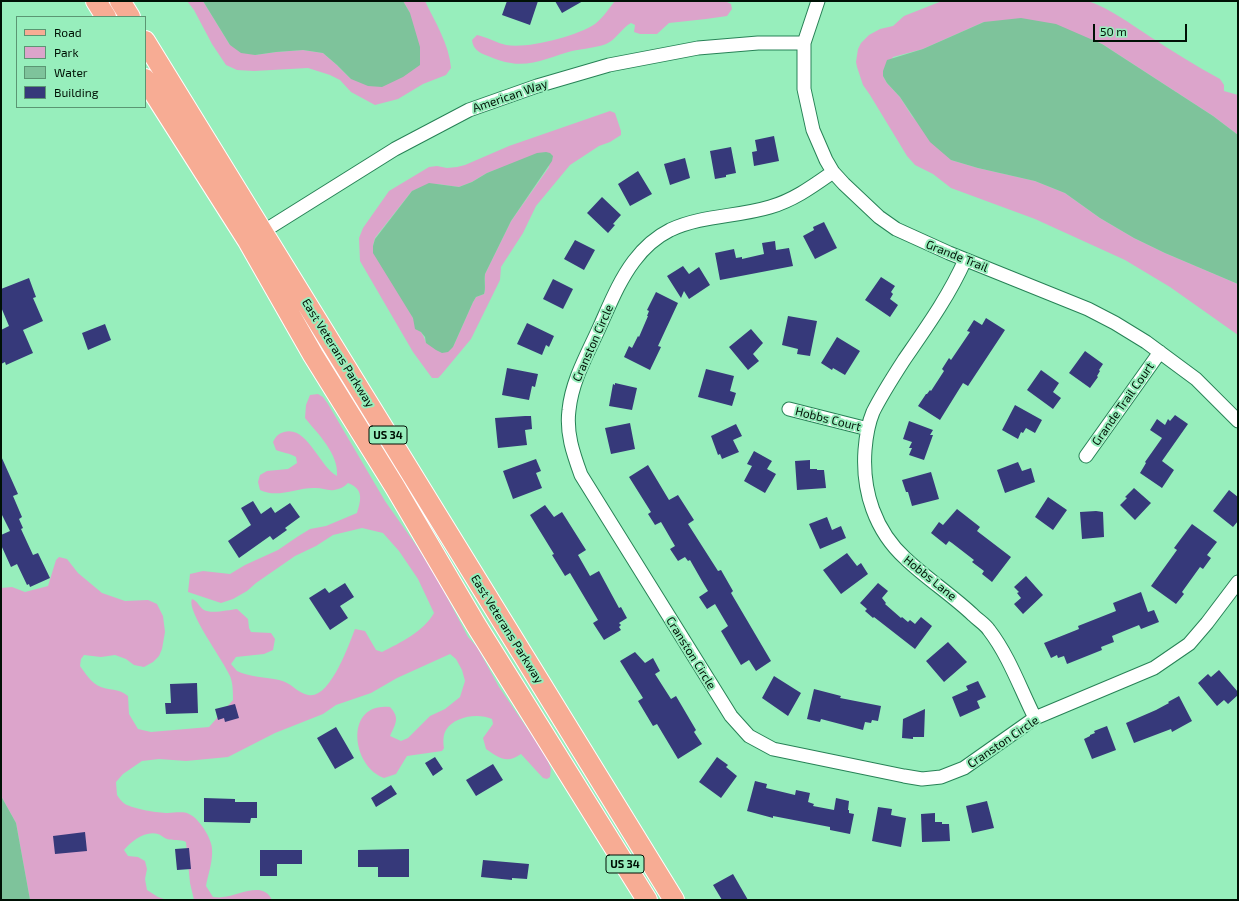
<!DOCTYPE html>
<html>
<head>
<meta charset="utf-8">
<style>
  body { margin:0 }
  #map { position:relative; width:1239px; height:901px; overflow:hidden; background:#97eebc; font-family:"Exo 2",sans-serif }
  canvas { display:block }
  .frame { position:absolute; inset:0; border:2px solid #001105; pointer-events:none }
  .legend { position:absolute; left:16px; top:16px; width:130px; height:92px; box-sizing:border-box; background:#97eebc; border:1px solid #5b9673; margin:0; padding:5px 7px; list-style:none; font-size:12px; color:#001105 }
  .legend li { display:flex; align-items:center; gap:8px; height:20px }
  .legend b { width:20px; border:1px solid #5b9673 }
  .scale { position:absolute; left:1093px; top:24px; width:94px; height:18px; box-sizing:border-box; border:2px solid #001105; border-top:0; padding-left:5px; font-size:12px; line-height:14px; white-space:nowrap; color:#001105; -webkit-text-stroke:3px #97eebc; paint-order:stroke }
</style>
</head>
<body>
<div id="map">
<canvas width="1239" height="901"></canvas>
<div class="frame"></div>
<ul class="legend">
<li><b style="height:5px;background:#f7ac94"></b>Road</li>
<li><b style="height:11px;background:#dca4cb"></b>Park</li>
<li><b style="height:11px;background:#7ec39b"></b>Water</li>
<li><b style="height:11px;background:#36397a"></b>Building</li>
</ul>
<div class="scale">50 m</div>
</div>
<script>
const c = document.querySelector('canvas').getContext('2d');
c.lineJoin = 'round';
function fill(path, color) { c.fillStyle = color; c.fill(path, 'evenodd'); }
function strokePath(path, color, width, dash) { c.strokeStyle = color; c.lineWidth = width; c.lineCap = dash ? 'butt' : 'round'; c.setLineDash(dash || []); c.stroke(path); }
function label(font, color, halo, rows, align = 'center') {
  c.font = font + ' "Exo 2",sans-serif'; c.lineWidth = 4; c.setLineDash([]); c.textBaseline = 'middle'; c.strokeStyle = halo; c.fillStyle = color; for (const [text, x, y, turn = 0] of rows) {
    c.save(); c.translate(x, y); c.rotate((+turn || 0) * Math.PI / 180); c.textAlign = isNaN(turn) ? turn : align; if (halo) c.strokeText(text, 0, 0); c.fillText(text, 0, 0); c.restore();
  }
}
fill(new Path2D(`
  M187 1H203L230 45 255 55 276 52 303 50 323 53 337 65 351 79 410 13 403 1H425C435 22 449 44 451 68L446 75 423 84 398 99 375 105 351 92 340 80 330 75 308 68 254 71 237 70 226 65 212 44 194 10Z
  M615 1H719L727 2 731 4 732 9 727 16 706 19 669 23 657 34H640L634 32 635 25 631 23C622 28 617 38 608 43 601 47 581 49 572 51 553 56 531 67 511 63 503 62 495 59 488 56 479 53 473 49 472 40L477 35C487 37 497 43 506 45 528 49 577 36 595 24 603 18 609 8 615 1Z
  M942 1H1088C1111 9 1129 23 1149 36 1172 51 1196 66 1220 79L1224 85V91L1238 95V135L1213 116 1102 44 984 22 923 49 893 57 883 76 887 83 900 97 912 116 951 160 978 168 1035 181 1065 193 1100 218 1134 238 1165 253 1238 284V335L1170 287 1125 260 1035 219 951 188 933 174 915 165 907 156 870 95 863 85 857 67 856 62 858 49 861 43 869 35 880 29 893 26 904 16Z
  M610 111 615 113 621 131V135L610 142 599 146 570 165 536 206 523 233 501 267 500 280 471 339 441 375 438 378H432L413 352 360 261 359 238 363 228 389 191 429 167 437 166 447 168 457 167 465 165 509 146ZM546 152 549 167 511 221 485 274C484 281 486 288 484 294L476 297 473 302 453 347 426 343C424 333 416 328 413 318L373 246 375 238 412 191 437 184 459 187 472 182 487 173Z
  M318 394 323 397 328 404 385 501 418 548 439 582 468 637 477 647 499 687 546 756 551 769 550 777 547 779 543 778 521 754C507 764 499 758 486 749L483 738 493 724 492 719C478 713 455 716 446 730 443 735 443 742 444 748L442 751 407 756 396 774 384 778C351 766 344 702 390 707 400 718 396 723 390 736L401 741 408 738 430 716 445 709 460 697 465 681 462 670 456 659 450 654 397 678 371 693 336 705 323 714 275 733 228 757 186 761 159 759 142 761 123 774 116 782 117 795C119 798 122 802 125 804 134 809 158 813 168 813 174 813 183 811 189 814 199 818 212 839 212 849 213 862 208 874 206 886L213 897C216 897 219 898 223 897 238 896 263 880 272 900H194L190 883 186 842C180 839 173 841 167 839 164 838 161 835 158 834 146 830 131 841 124 850L128 856 138 857 145 861 147 869 145 879 147 890 158 897 167 900H30L16 823 1 796V588L12 587 25 592 48 586 56 560 59 557 67 559 78 573 102 593 125 601 148 600 157 604 163 616 165 632 162 649 159 656 153 662 144 667 134 665 126 659 115 655 101 657 84 655 81 659 80 666C85 673 92 684 101 687 112 691 118 688 128 696L129 714 138 729 151 732 209 727 233 700C233 693 233 683 230 676 224 661 186 611 192 599 198 601 199 607 204 610 211 614 229 610 237 609L248 619 249 628 251 632 271 633 275 639 273 650 264 654 236 657 231 664C233 666 235 669 237 671 249 677 266 677 279 680 291 682 297 693 308 695 330 700 349 644 355 629L365 631 376 650 382 652C400 643 424 631 434 613L418 579 399 551 383 533 362 528 333 535 316 546 295 556 256 583 247 591 233 599 221 603 188 592 190 574 203 571 230 574 245 565 278 550 297 537 310 529 326 526 357 513C361 500 364 489 348 483 344 487 340 489 334 490 328 491 322 488 316 488 297 487 278 499 260 490L258 482 260 475 267 471 288 469 297 463 296 457C290 453 283 453 276 450L273 442C276 436 278 434 284 432 307 425 319 466 337 476 339 454 318 434 305 418L306 405 310 395Z`), '#dca4cb');
fill(new Path2D(`
  M203 1H403L410 13 420 47V65L403 77 382 87 368 86 351 79 337 65 323 53 303 50 276 52 255 55 241 53 230 45Z
  M1021 18 1056 24 1102 44 1213 116 1238 135V284L1165 253 1134 238 1100 218 1065 193 1035 181 978 168 951 160 930 142 900 97 887 83 883 76V71L887 60 923 49 984 22Z
  M546 152 550 153 553 156 552 161 511 221 485 274C484 281 486 289 484 294L476 297 473 302 453 347 448 352 442 353 436 350 426 343 425 337 421 332 415 329 413 318 373 253V246L375 239 412 191 429 183 459 187 472 182 487 173 537 153Z
  M1 796 16 823 30 900H1Z`), '#7ec39b');
fill(new Path2D(`
  M507 1H538L530 25 502 15Z
  M555 1H583L562 13Z
  M774 136 779 161 754 166 752 152 757 151 755 140Z
  M731 147 736 173 726 175V177L715 179 710 151Z
  M685 158 690 178 670 185 664 164Z
  M638 171 652 194 630 206 618 184Z
  M602 197 621 215 613 224 615 225 608 233 587 213Z
  M824 222 837 248 815 259 803 236 814 230 813 227Z
  M575 240 595 250 584 270 564 259Z
  M775 241 776 250 789 248 793 266 720 280 715 253 734 249 736 258 742 257V259L764 254 762 243Z
  M683 266 689 274 699 267 710 285 689 299 684 291 681 298 667 276Z
  M881 277 895 286 891 292 893 294 890 299 898 305 890 317 865 300Z
  M29 278 36 297 33 298 43 321 23 330 33 353 6 365 5 362 1 364V330L9 326 1 307V289Z
  M553 279 573 289 563 309 543 299Z
  M656 292 678 303 658 346 661 347 650 370 624 357 629 346 632 348 638 336 639 337 648 316H647L649 311 647 310Z
  M788 316 817 321 810 356 797 354 798 349 782 345Z
  M986 318 1005 330 968 386 963 383 940 420 918 406 926 394H927L930 390 931 391 944 371 942 369 949 358 951 360 970 332 967 331 974 320 982 325Z
  M527 323 554 336 549 347 546 345 542 355 517 344Z
  M105 324 111 340 88 350 82 333Z
  M751 329 763 343 753 354 759 361 748 370 729 347Z
  M837 337 860 351 845 375 833 368 832 370 821 363Z
  M1085 351 1103 364 1099 370 1100 371 1097 376 1098 377 1090 388 1069 373Z
  M507 368 538 374 535 387 532 386 529 400 502 395Z
  M706 369 734 376 730 391 736 393 732 406 698 397Z
  M1041 370 1059 383 1053 392 1061 398 1053 409 1027 390Z
  M615 383 637 388 632 410 609 406 613 384 615 385Z
  M1015 405 1042 420 1035 433 1026 428 1023 433 1021 432 1018 439 1002 430Z
  M1175 415 1188 424 1162 461 1174 470 1162 488 1140 473 1146 463 1145 462 1162 438 1150 430 1157 419 1165 425 1168 419 1170 421Z
  M525 416H531L532 429 525 430 527 445 498 448 495 418Z
  M909 421 933 430 930 435H933L924 460 909 455 912 448H909L912 442 903 439Z
  M630 423 635 449 611 454 605 428Z
  M736 424 742 436 733 440 739 452 722 459 720 454 718 455 711 436Z
  M754 451 772 461 767 469 776 474 765 493 744 481 752 466 747 464Z
  M1 456 18 494 13 496 22 517 19 519 23 528 21 529 33 555 38 553 50 578 30 587 29 584 27 585 17 564 11 567 1 545V535L10 531 1 513Z
  M536 459 541 471 536 473 542 488 513 499 503 471Z
  M810 460V469H817V470H824L826 488 797 490 795 461Z
  M1018 462 1022 471 1031 468 1035 482 1005 493 997 470Z
  M648 465 669 500 678 495 694 520 688 524 718 571 721 570 733 591 731 593 771 661 756 671 749 660 741 665 721 631 728 626 715 604 707 609 699 597 708 591 702 581 690 560 688 561 685 557 678 561 670 549 675 546 661 522 655 525 648 514 651 512 629 477Z
  M931 472 939 499 912 506 908 492H906L902 480Z
  M1134 488 1151 503 1135 520 1120 505 1127 498 1125 497Z
  M1229 490 1238 497V521L1233 527 1213 511Z
  M1048 497 1067 510 1053 530 1035 517Z
  M253 501 261 514 271 507 275 513 290 503 300 517 285 528 287 530 273 540 270 536 239 558 228 541 251 525 241 508Z
  M545 505 554 517 562 512 586 550 578 555 590 576 599 571 619 608 621 607 627 618 619 623 621 625 619 627 621 630 604 640 593 623 598 620 570 573 565 576 552 555 554 554 530 515Z
  M957 509 980 527 977 531 1011 557 992 582 982 574 984 571 972 562 974 560 952 543 949 541 946 545 931 533 939 522 943 525Z
  M1096 511 1103 512 1104 537 1082 539 1080 512Z
  M827 517 832 530 841 526 846 538 820 549 809 524Z
  M1192 524 1217 542 1207 555 1211 558 1203 569 1200 567 1182 592 1184 594 1176 604 1151 586 1177 550 1174 548Z
  M847 553 857 566 861 563 868 574 841 594 823 570Z
  M1026 576 1043 595 1023 614 1014 604 1021 598 1017 593 1019 592 1014 587Z
  M345 583 354 597 340 606 348 618 330 630 309 598 325 588 329 593Z
  M878 583 888 591 882 598 886 603 885 604 901 618 902 617 908 622 910 620 915 624 921 617 932 626 915 649 874 617 873 618 865 611 867 609 860 603Z
  M1141 592 1148 612 1154 610 1159 622 1141 629 1139 625 1112 636 1114 642 1101 647 1102 650 1067 664 1064 656 1058 658 1057 655 1051 658 1044 643 1079 629 1078 626 1116 611 1113 603Z
  M948 642 967 662 944 682 926 661Z
  M635 652 645 663 653 658 660 671 655 674 671 699 676 696 696 730 694 732 702 744 678 759 657 724 653 726 638 701 643 698 620 661Z
  M1219 670 1238 692V695L1228 704 1224 700 1217 706 1198 683 1208 674 1211 677Z
  M774 676 801 693 788 716 762 698Z
  M978 681 986 697 977 701 980 708 960 717 952 697 968 690 966 686Z
  M197 683 198 713 166 714 165 703H171L170 684Z
  M814 689 841 696 840 698 881 706 878 721 872 720 871 723 865 722 863 730 821 719 820 722 807 719Z
  M1179 696 1192 721 1172 732 1171 729 1134 743 1126 723 1156 710 1169 703 1168 702Z
  M235 704 239 718 225 722 224 718 218 720 215 709Z
  M925 709 924 737H913V739L902 738 903 719Z
  M1107 726 1116 750 1092 759 1084 739 1090 736V735L1095 733 1094 731Z
  M336 727 354 758 335 769 317 738Z
  M435 757 443 769 433 776 425 763Z
  M717 757 728 765 726 767 737 776 721 798 699 782Z
  M493 764 503 780 476 796 466 780Z
  M755 781 767 784 766 788 795 795 796 790 810 793 808 802 814 804 813 806 834 810 836 798 849 801 848 810H849V813L854 814 850 834 830 830V827L773 816V818L747 811Z
  M391 785 397 794 376 807 371 798Z
  M204 798 235 799V802H257V818H251L250 823 204 822Z
  M987 801 994 828 972 833 966 806Z
  M878 807 892 809 891 815 906 818 901 847 872 841Z
  M935 813V822H942V824H949L950 841 922 842 921 814Z
  M85 832 87 851 55 854 53 836Z
  M189 848 191 869 177 870 175 849Z
  M409 849V877H378V867H358V850Z
  M260 850H302V864H277V876H260Z
  M483 860 529 864 527 879 512 878V880L481 877Z
  M733 874 748 900H722L713 885Z`), '#36397a');
const minor = new Path2D(`
  M818 1 804 43V89L813 130 826 160 833 172 844 184 879 217 896 229 949 253 1088 309 1115 323 1146 342 1196 379 1238 421
  M833 172C813 186 794 200 770 207 737 217 702 215 670 230 656 237 643 249 634 261 619 281 610 304 600 326 588 353 572 380 569 410 566 433 573 453 581 475L731 716 749 736 773 749 904 776 922 779 941 777 964 768 1035 718 1154 668 1189 644 1207 623 1238 582
  M256 236 395 149 469 110 537 86 609 65 698 48 758 43H804
  M965 260C949 296 926 328 904 360 893 377 882 394 873 412 868 424 866 437 865 450 862 491 875 531 906 559 927 579 952 595 973 615 978 620 985 624 989 630 1009 656 1020 688 1035 718
  M789 409 868 429
  M1086 456 1160 352`);
const primary = new Path2D(`
  M96 1 106 17
  M120 1 130 17
  M145 41 674 900
  M145 79 248 241 313 355 395 487 476 625 647 900`);
strokePath(minor, '#278256', 15);
strokePath(primary, '#fff', 22);
strokePath(minor, '#fff', 13);
strokePath(primary, '#f7ac94', 20);
for (const [x, y, w] of [
  [388,435,38],
  [625,864,38]
]) { const box = new Path2D(); box.roundRect(x - w / 2, y - 9, w, 18, 3); c.fillStyle = '#97eebc'; c.fill(box); strokePath(box, '#001105', 1); }
label('bold 11px', '#001105', null, [
  ["US 34",388,435],
  ["US 34",625,864]
]);
label('12px', '#001105', '#97eebc', [
  ["American Way",510,96,-19],
  ["Grande Trail",957,256,22],
  ["Cranston Circle",593,343,-66],
  ["East Veterans Parkway",338,353,58],
  ["Grande Trail Court",1123,404,-55],
  ["Hobbs Court",828,419,14],
  ["Hobbs Lane",930,578,39],
  ["East Veterans Parkway",507,629,58],
  ["Cranston Circle",691,653,58],
  ["Cranston Circle",1003,742,-34]
]);
</script>
</body>
</html>
